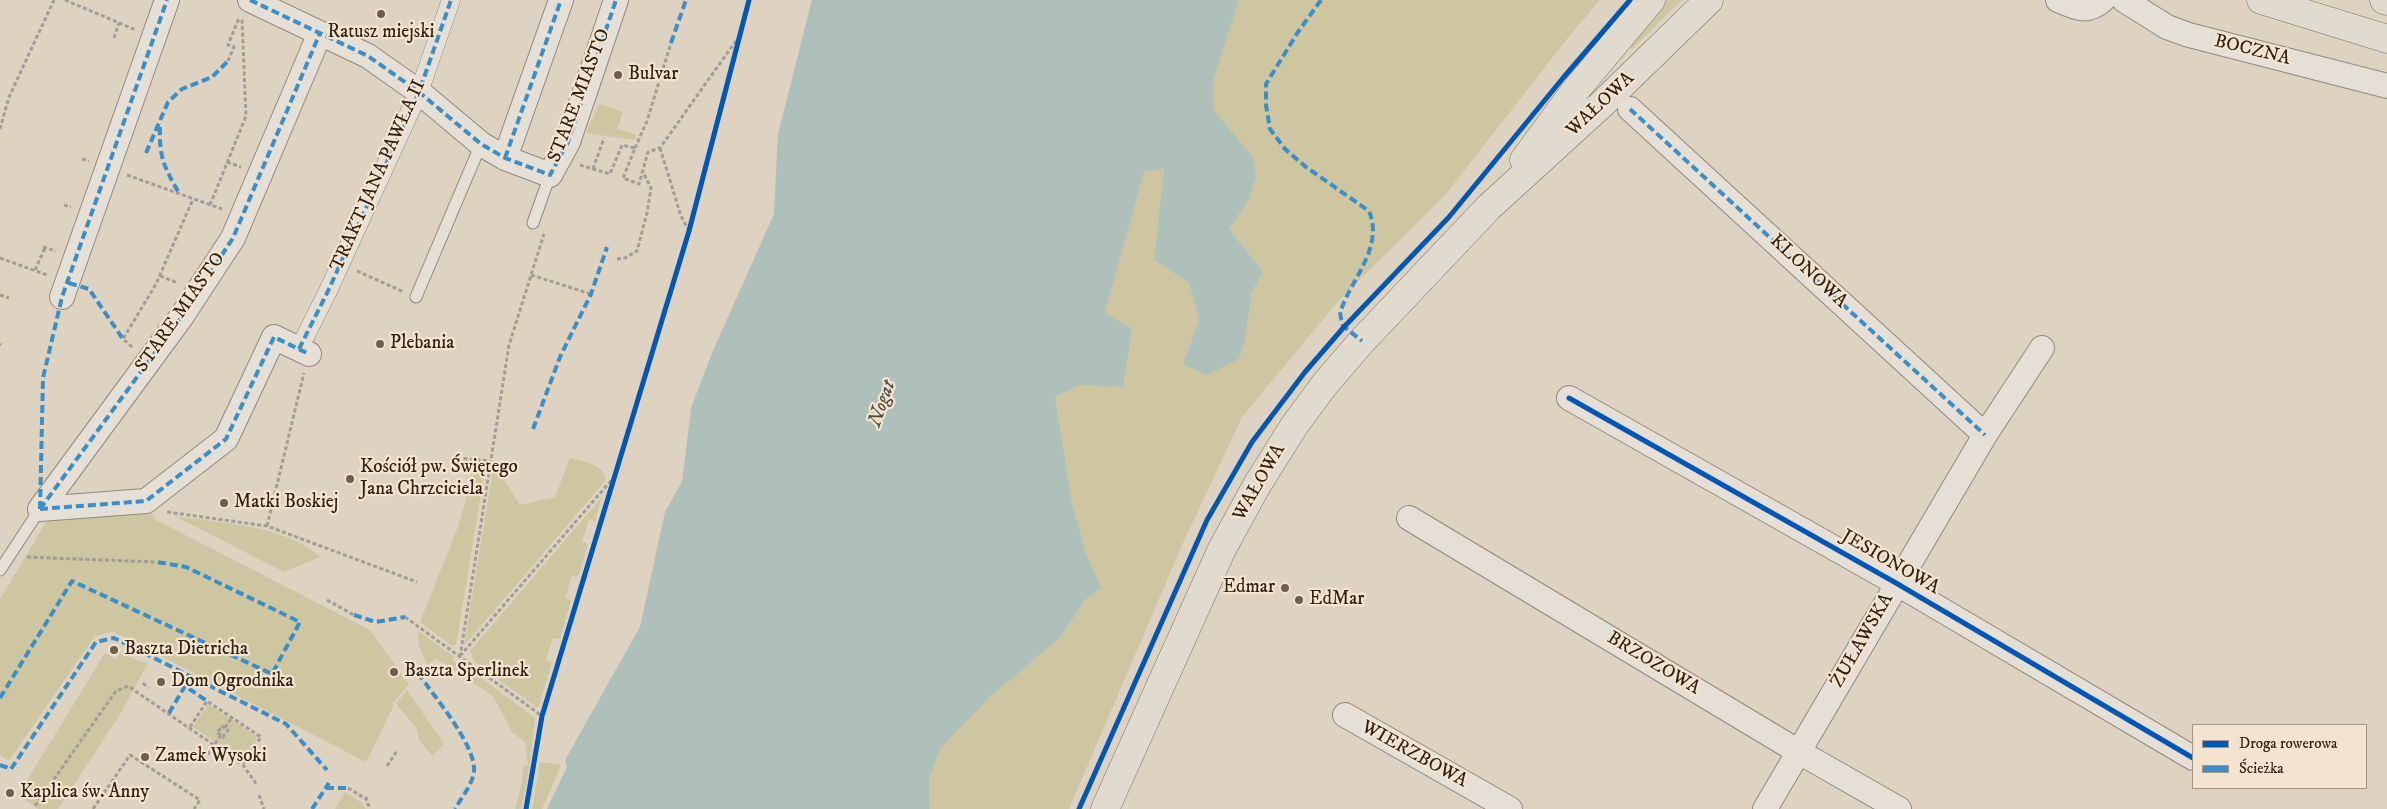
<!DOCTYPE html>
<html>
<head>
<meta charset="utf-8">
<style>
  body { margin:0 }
  #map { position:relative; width:2387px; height:809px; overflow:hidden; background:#ded2c0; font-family:"IM FELL DW Pica",serif }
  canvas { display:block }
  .legend { position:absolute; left:2192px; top:724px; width:175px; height:65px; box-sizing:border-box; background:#f2e4ce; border:1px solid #a49683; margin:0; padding:6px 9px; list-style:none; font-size:15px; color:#302112 }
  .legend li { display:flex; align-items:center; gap:10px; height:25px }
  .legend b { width:25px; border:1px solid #a49683 }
</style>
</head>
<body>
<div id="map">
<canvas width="2387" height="809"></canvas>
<ul class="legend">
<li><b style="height:6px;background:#0057b8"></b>Droga rowerowa</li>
<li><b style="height:6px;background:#3c8ec8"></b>Ścieżka</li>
</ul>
</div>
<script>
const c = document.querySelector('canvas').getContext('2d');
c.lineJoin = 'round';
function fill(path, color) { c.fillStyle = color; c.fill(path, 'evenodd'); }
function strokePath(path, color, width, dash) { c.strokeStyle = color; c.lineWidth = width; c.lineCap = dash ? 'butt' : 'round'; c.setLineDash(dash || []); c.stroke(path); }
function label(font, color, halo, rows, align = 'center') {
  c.font = font + ' "IM FELL DW Pica",serif'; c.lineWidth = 4.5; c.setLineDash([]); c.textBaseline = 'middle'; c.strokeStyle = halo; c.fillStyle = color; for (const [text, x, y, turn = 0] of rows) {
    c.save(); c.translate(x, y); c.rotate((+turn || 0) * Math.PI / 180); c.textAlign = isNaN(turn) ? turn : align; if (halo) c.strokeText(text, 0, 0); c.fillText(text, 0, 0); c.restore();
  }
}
fill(new Path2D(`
  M1239 0H1600L1570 35 1446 194 1340 299 1242 417 1182 545 1069 809H930L929 780 940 749 991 696 1060 638 1085 600 1100 588 1086 553 1072 503 1055 397 1079 384 1123 387 1105 313 1144 172 1164 169 1154 260 1189 283 1199 320 1183 364 1239 359 1244 344 1252 292 1263 272 1229 229 1249 200 1252 156 1214 110 1213 81Z
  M1662 0H1682L1632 49 1625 42Z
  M599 104 623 112 617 129 636 135 635 140 586 133Z
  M570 458C584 462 603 463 606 480L464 646 494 464 520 505 555 497Z
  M477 462 486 463 456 645 452 646 420 622 458 527Z
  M602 497 595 521 589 519 582 542 588 544 578 577 572 576 565 598 571 600 560 639 553 638 546 660 552 662 539 706 536 707 474 661 470 651Z
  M149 512 155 516 154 519 370 630 409 684 392 704 394 705 366 762 112 631 94 637 9 761 0 755V599L48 519Z
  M175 516C219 523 286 525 320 557L284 572Z
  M418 631 454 657 453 661 470 673 472 671 535 718C532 748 528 780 521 809H515L521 787 524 765H528L525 742 512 732 493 696 436 658 427 665 419 646Z
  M121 652 138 661 148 663 119 716 58 809H38L18 795 105 653 116 659Z
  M407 690 444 744 432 756 419 740 416 727 396 704Z
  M208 704 258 737 243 760 193 727Z
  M540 762 561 765 542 809H532Z
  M345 792 362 803 366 809H335Z`), '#cdc6a1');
fill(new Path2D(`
  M812 0H1239L1213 81 1214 110 1252 156 1256 175 1249 200 1229 229 1263 272 1252 292 1244 344 1239 359 1207 375 1183 364 1199 320 1189 283 1154 260 1164 169 1144 172 1105 313 1132 329 1123 387 1079 385 1055 397 1072 503 1086 553 1101 588 1085 600 1060 638 991 696 940 749 929 780 930 809H547L567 767 565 760 640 627 665 512 682 482 691 408 712 353 774 214 778 134Z`), '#afbfb9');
const service = new Path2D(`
  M533 223 550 175
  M416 297 481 144
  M0 570 40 509`);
const pedestrian = new Path2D(`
  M299 349 328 291 419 92 451 0`);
const minor = new Path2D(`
  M250 0 368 56 419 92 481 144 505 158 550 175 568 142 616 0
  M2058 0C2076 8 2087 14 2103 0
  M2124 0 2167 27 2189 35 2387 86
  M1630 109 1985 435
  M505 158 561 0
  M62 297 167 0
  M1569 398 1896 583 2193 758
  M40 509 182 316 233 238 320 33
  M40 509 146 501 226 439 274 337 309 354
  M1409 518 1799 752 1899 809
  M1345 715 1510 809
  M1765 809 1985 435 2042 348`);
const primary = new Path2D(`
  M2261 0 2387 39
  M2384 0 2387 1
  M1524 160 1574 92 1651 0
  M1105 809 1222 549 1257 485 1294 426 1325 384 1362 341 1489 207 1602 104 1709 0`);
strokePath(service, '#92897d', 13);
strokePath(pedestrian, '#92897d', 19);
strokePath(minor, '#92897d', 26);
strokePath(primary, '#797166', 29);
strokePath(new Path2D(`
  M65 0 136 30
  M114 38 119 23
  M228 61 234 47 228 45 239 18
  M0 129 9 97 54 0
  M635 148 647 121 671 43
  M660 148 681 216 689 231
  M82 159 89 161
  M227 162 241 167
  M580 165 610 174 622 145 635 148 623 178 639 184 648 152 660 148 740 35
  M593 169 604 138
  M127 175 222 209
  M64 205 71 207
  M210 205 246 116 242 19
  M43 247 56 251
  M0 258 47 275
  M617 259 625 258 637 251 647 213 651 188 643 172
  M35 270 45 248
  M357 271 404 292
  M531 275 591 294
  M160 276 178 283
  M0 295 9 298
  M0 344 1 345
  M132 347 123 339 156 284 193 199
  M457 458 490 461
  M167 512 267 526 417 582
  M267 526 304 373
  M27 557 157 562
  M327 600 354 615
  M405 617 542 716
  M460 656 615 476
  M460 657 509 345 544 234
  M143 683 148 688
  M190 727 207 701 261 737 243 765
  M221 735 217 733 222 726 225 728
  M204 760 221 735 223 737 228 730 225 728 232 717
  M387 766 397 751
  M348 788 366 799
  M259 795 264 809
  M367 797 366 799 370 809
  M35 806 116 691 128 686 243 765 257 785
  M93 809 130 755 200 800 194 809`), '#a39d96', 3, [4, 2.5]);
strokePath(service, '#e5dfd6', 11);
strokePath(pedestrian, '#e5dfd6', 18);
strokePath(minor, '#e5dfd6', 24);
strokePath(primary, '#e1dace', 28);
strokePath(new Path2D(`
  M250 0 368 56 419 92 481 144 505 158 550 175 568 142 616 0
  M1321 0 1298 32 1266 84V105L1270 129 1285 149 1306 167 1369 211C1384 247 1352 278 1341 310 1339 315 1342 321 1343 326L1362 341
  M671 43 686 0
  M1630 109 1985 435
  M160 127C159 157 164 167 179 193
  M146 153 168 102 182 89 212 77 228 61
  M505 158 561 0
  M69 283 89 289 123 339
  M299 349 328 291 419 92 451 0
  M533 429 560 357 591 294 607 247
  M40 509 182 316 233 238 320 33
  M40 509 43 378 62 297 167 0
  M40 509 146 501 226 439 274 337 309 354
  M354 615 376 622 405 617
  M418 673C433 695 476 745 474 771 473 784 461 798 455 809
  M0 698 72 581 272 674 300 622 186 567 157 562
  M169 713 185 686 207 701
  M0 765 11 769 96 642 114 638 286 724 327 770
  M326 788H348
  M312 809 329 783`), '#3c8ec8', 4, [8, 4]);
strokePath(new Path2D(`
  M1569 398 1896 583 2193 758
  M526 809 542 716 689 231 749 0
  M1079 809 1207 520 1252 442 1305 372 1344 327 1449 217 1563 78 1630 0`), '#0057b8', 5);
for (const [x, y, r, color] of [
  [381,14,5,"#6d5f4f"],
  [618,75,5,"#6d5f4f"],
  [380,344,5,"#6d5f4f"],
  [350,479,5,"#6d5f4f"],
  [224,503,5,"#6d5f4f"],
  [1285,588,5,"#6d5f4f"],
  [1299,600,5,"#6d5f4f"],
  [114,650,5,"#6d5f4f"],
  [394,672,5,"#6d5f4f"],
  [161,682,5,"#6d5f4f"],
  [145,757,5,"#6d5f4f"],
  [10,793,5,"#6d5f4f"]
]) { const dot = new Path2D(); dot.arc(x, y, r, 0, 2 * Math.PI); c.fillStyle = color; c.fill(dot); strokePath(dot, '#f2e4ce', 2); }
label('19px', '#302112', '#f2e4ce', [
  ["Ratusz miejski",381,33,"center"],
  ["Bulvar",628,75],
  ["Plebania",390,344],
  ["Kościół pw. Świętego",360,468],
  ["Jana Chrzciciela",360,490],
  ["Matki Boskiej",234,503],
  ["Edmar",1275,588,"right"],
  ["EdMar",1309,600],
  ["Baszta Dietricha",124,650],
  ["Baszta Sperlinek",404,672],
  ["Dom Ogrodnika",171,682],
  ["Zamek Wysoki",155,757],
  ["Kaplica św. Anny",20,793]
], 'left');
label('19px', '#302112', '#f2e4ce', [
  ["BOCZNA",2252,51,14],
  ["STARE MIASTO",580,96,-69],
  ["WAŁOWA",1601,105,-43],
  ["TRAKT JANA PAWŁA II",379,176,-66],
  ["KLONOWA",1808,272,43],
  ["STARE MIASTO",181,313,-55],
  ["WAŁOWA",1260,483,-60],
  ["JESIONOWA",1890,563,30],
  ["ŻUŁAWSKA",1863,641,-60],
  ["BRZOZOWA",1653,664,31],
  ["WIERZBOWA",1414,755,29]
]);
label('italic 20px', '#504e43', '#f2e4ce', [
  ["Nogat",883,404,-71]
]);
</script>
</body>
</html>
